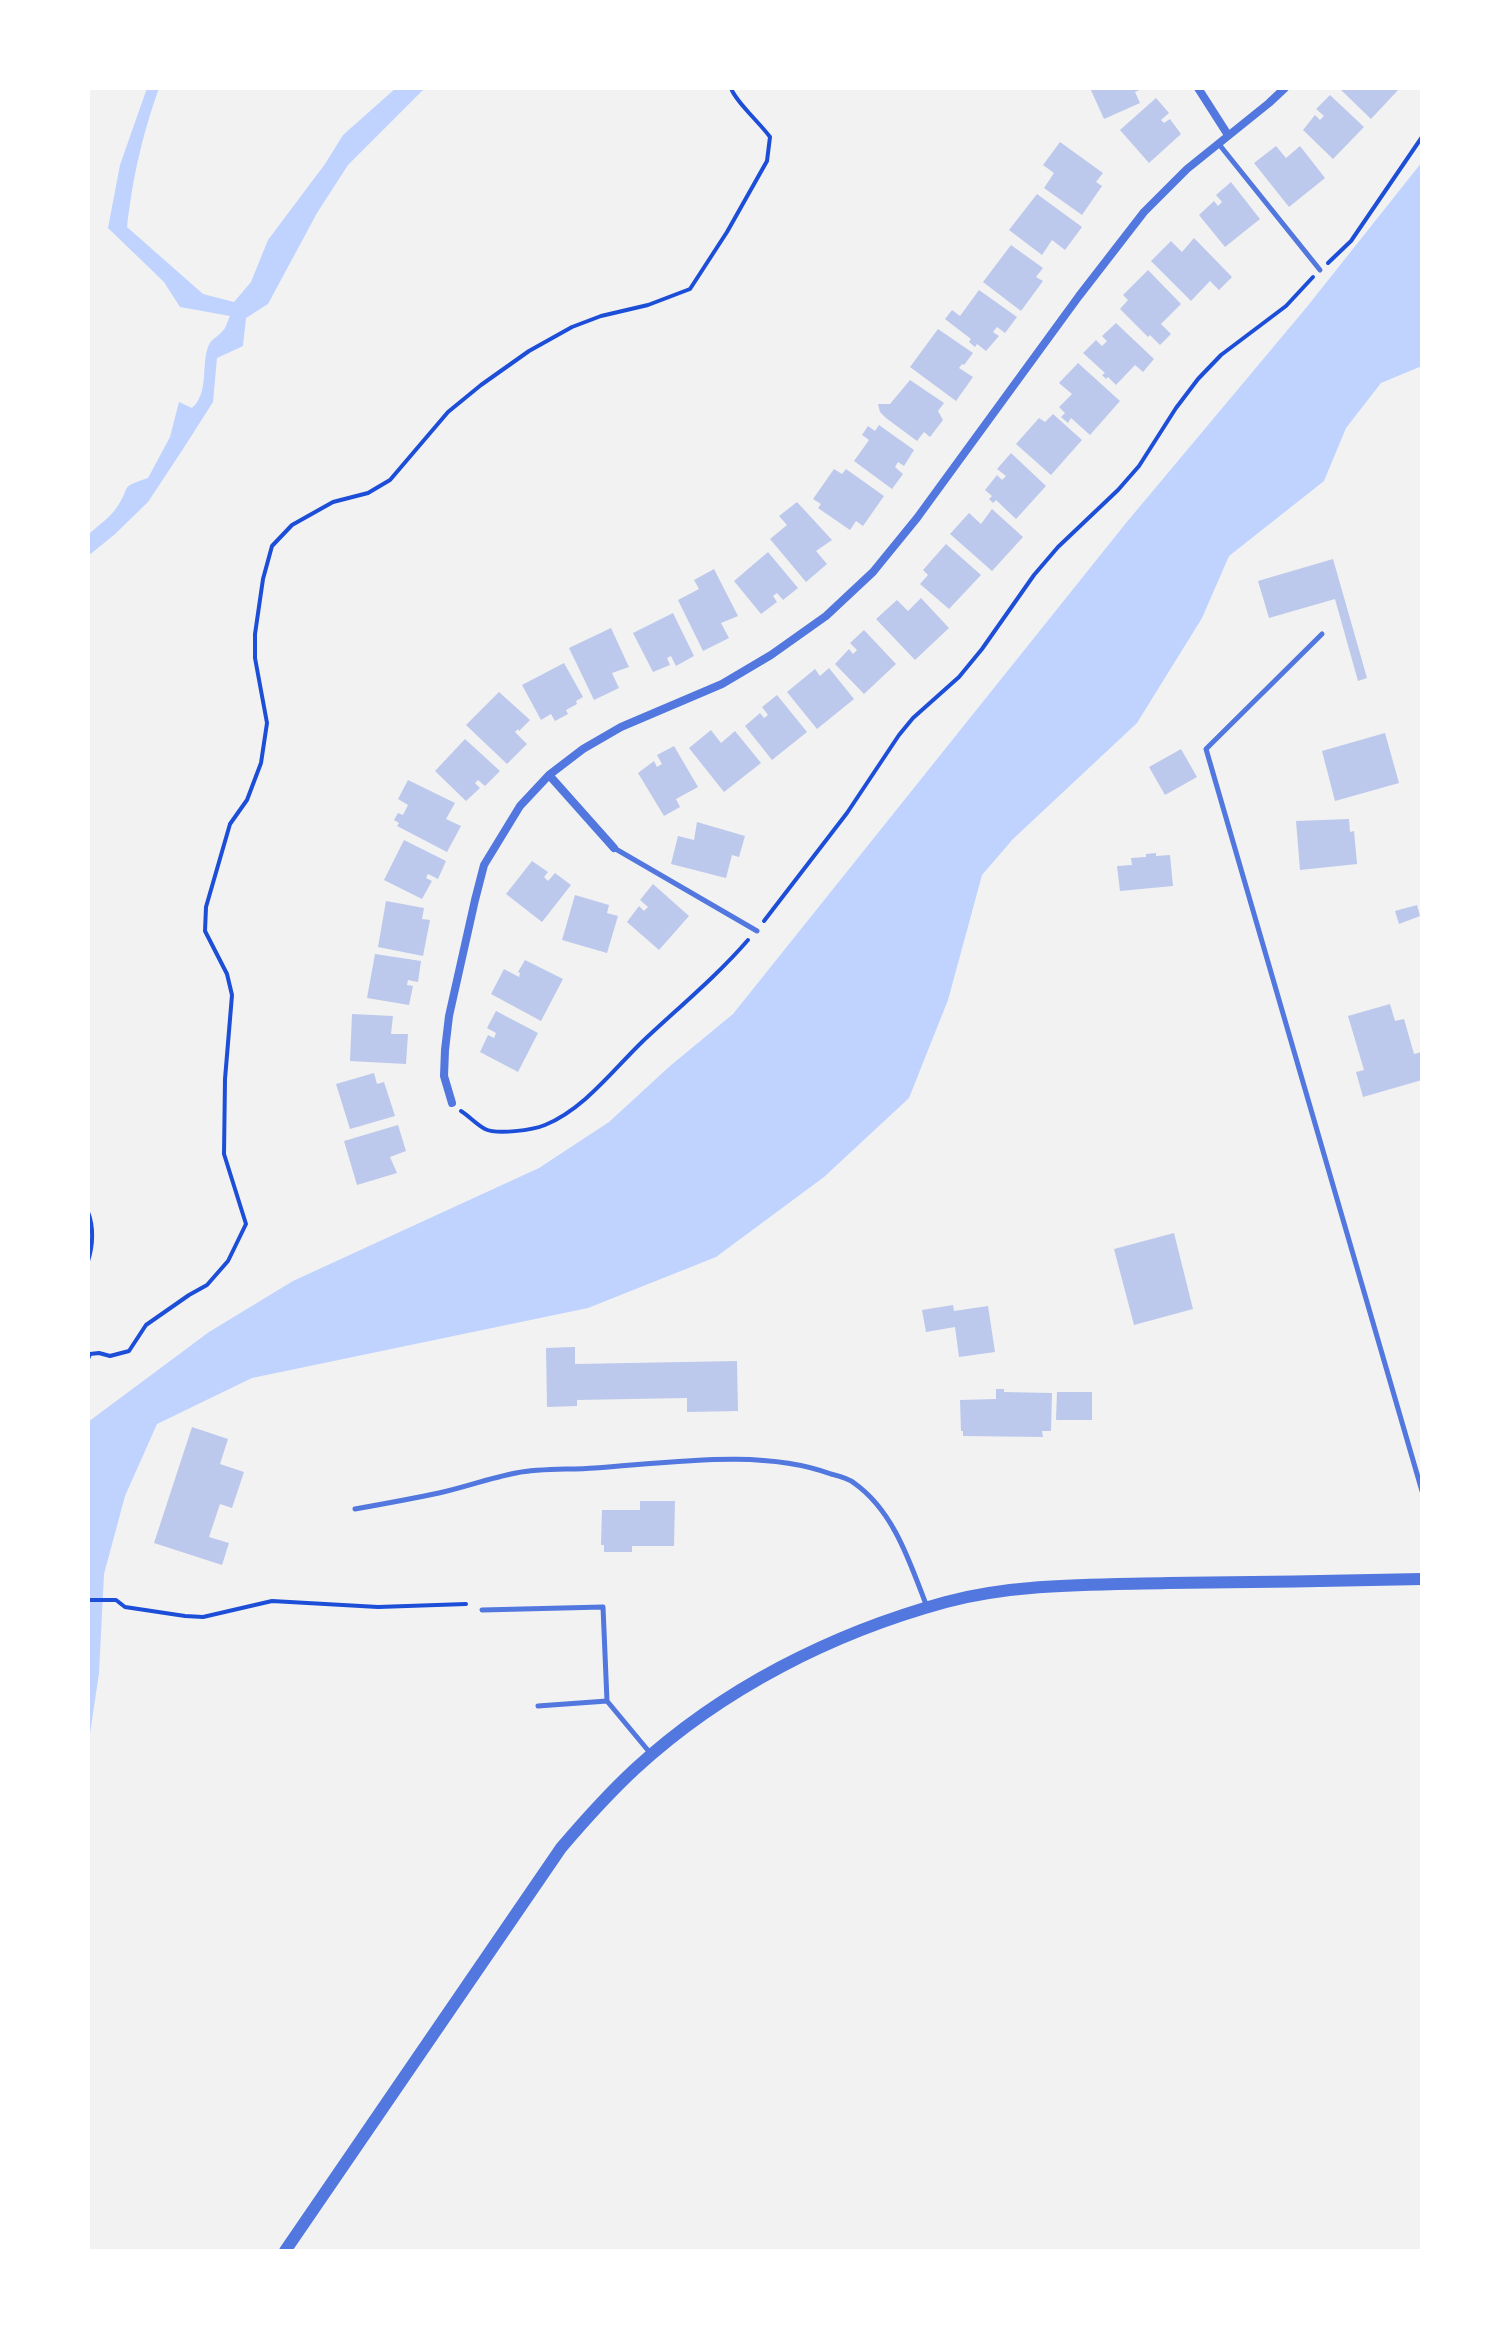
<!DOCTYPE html>
<html>
<head>
<meta charset="utf-8">
<style>
  body { margin:0 }
  #map { position:relative; width:1510px; height:2339px; overflow:hidden; background:#f2f2f2; font-family:Karla,sans-serif }
  canvas { display:block }
  .frame { position:absolute; inset:0; border:90px solid #fff; pointer-events:none }
</style>
</head>
<body>
<div id="map">
<canvas width="1510" height="2339"></canvas>
<div class="frame"></div>
</div>
<script>
const c = document.querySelector('canvas').getContext('2d');
c.lineJoin = 'round';
function fill(path, color) { c.fillStyle = color; c.fill(path, 'evenodd'); }
function strokePath(path, color, width, dash) { c.strokeStyle = color; c.lineWidth = width; c.lineCap = dash ? 'butt' : 'round'; c.setLineDash(dash || []); c.stroke(path); }
fill(new Path2D(`
  M147 88H159C142 136 133 176 127 227L203 294 234 302 251 282 268 240 325 164 343 135 396 88H425L348 165 317 213 268 304 246 318 243 346 217 358 213 402 183 449 148 502 114 535 88 556V535C97 526 110 518 117 507 132 485 118 488 148 478L170 437 179 402 192 408C209 393 201 367 208 347 211 338 220 336 225 328 227 324 228 320 230 316L180 307 164 282 108 228 120 165Z
  M1422 162V366L1381 383 1346 428 1324 481 1229 556 1202 618 1137 723 1013 839 982 875 948 1000 909 1098 824 1177 716 1257 588 1308 252 1378 157 1424 125 1496 104 1574 99 1673 88 1747V1422L209 1332 293 1281 539 1168 609 1122 670 1066 733 1014 1126 523 1306 308Z`), '#bfd3fe');
fill(new Path2D(`
  M1090 88H1144L1135 92 1140 103 1104 119Z
  M1339 88H1400L1371 119Z
  M1330 95 1364 127 1333 159 1303 130 1315 115 1320 120 1324 116 1316 109Z
  M1156 98 1169 113 1161 120 1164 123 1170 119 1181 134 1149 163 1120 130Z
  M1060 142 1103 173 1096 182 1102 186 1082 215 1044 188 1054 173 1043 165Z
  M1276 146 1286 158 1300 146 1325 178 1289 207 1254 163Z
  M1231 182 1260 219 1225 247 1199 215 1214 201 1218 206 1222 202 1216 195Z
  M1037 194 1082 227 1065 250 1052 240 1042 255 1009 230Z
  M1194 238 1232 277 1219 290 1210 281 1191 301 1151 261 1171 241 1182 252Z
  M1011 245 1043 268 1036 277 1043 281 1021 311 983 282Z
  M1148 270 1181 304 1161 324 1171 334 1160 345 1150 335 1148 337 1120 309 1128 300 1123 295Z
  M979 290 1017 317 1005 333 997 327 993 332 999 336 986 351 977 344 975 347 969 342 971 339 945 319 952 310 960 316Z
  M1116 323 1154 359 1143 372 1135 365 1116 385 1108 377 1106 379 1102 375 1105 373 1083 353 1096 340 1102 346 1107 341 1102 336Z
  M938 329 973 353 964 365 962 364 959 368 973 377 956 401 910 367Z
  M1078 363 1120 401 1090 435 1071 418 1068 423 1061 417 1065 413 1059 407 1072 394 1059 383Z
  M910 380 944 403 938 411 943 420 930 437 924 432 917 441 886 418 880 412 878 404H890Z
  M1053 414 1082 440 1051 475 1016 444 1039 418 1045 422Z
  M879 425 914 450 904 466 898 462 895 467 903 474 892 489 854 461 869 440 862 435 868 426 875 431Z
  M1011 453 1046 486 1016 519 996 500 993 503 989 499 992 496 985 490 997 475 1002 480 1006 476 997 469Z
  M834 469 842 474 846 469 884 496 863 526 856 521 850 530 818 508 821 504 813 499Z
  M797 502 832 540 816 551 827 564 806 582 770 539 787 525 779 516Z
  M992 509 1023 537 992 571 950 534 969 513 981 524Z
  M946 544 981 575 949 609 920 584 928 575 923 570Z
  M768 552 798 588 783 600 777 593 773 596 777 602 761 614 734 581Z
  M1333 559 1367 678 1358 681 1335 599 1269 618 1258 581Z
  M714 569 738 616 721 623 729 638 703 651 678 600 699 589 694 580Z
  M921 598 949 628 915 660 876 619 897 600 908 611Z
  M673 613 694 656 676 666 671 656 667 658 670 665 653 672 633 633Z
  M611 628 629 667 612 673 619 688 594 700 569 648Z
  M864 630 896 664 864 694 835 664 849 649 853 654 857 650 850 643Z
  M564 663 583 697 576 701 577 704 566 710 568 714 555 721 551 714 541 720 522 685Z
  M829 668 854 699 817 729 787 692 815 669 820 676Z
  M499 692 530 720 519 731 518 729 515 732 527 744 507 764 466 725Z
  M777 695 807 732 772 760 745 726 760 713 764 718 768 715 762 707Z
  M711 730 721 743 735 731 761 763 724 792 689 748Z
  M1385 733 1399 783 1335 801 1322 751Z
  M465 739 500 771 485 786 478 780 475 783 480 788 466 801 435 771Z
  M674 746 698 787 676 799 680 807 664 816 638 773 654 761 657 767 662 764 657 755Z
  M1181 749 1197 777 1165 795 1149 767Z
  M408 780 455 803 446 819 461 826 447 852 397 826 399 823 394 820 398 813 403 815 408 805 398 799Z
  M1349 819 1350 832 1354 831 1357 864 1300 870 1296 821Z
  M697 822 745 836 739 857 732 855 726 878 671 864 678 836 694 840Z
  M404 840 446 861 438 879 428 874 426 878 432 881 422 899 384 880Z
  M1156 853V856L1170 855 1173 886 1120 891 1117 866 1132 865 1131 858 1146 857V854Z
  M532 861 548 872 544 877 548 881 555 873 571 885 542 922 506 894Z
  M653 884 689 916 659 950 627 922 639 906 644 911 648 907 640 900Z
  M575 895 609 905 607 913 618 916 607 953 562 940Z
  M386 901 424 908 422 919 430 920 423 956 378 947Z
  M1417 905 1420 916 1399 924 1395 911Z
  M375 954 421 961 418 982 408 980 407 985 413 986 409 1005 367 998Z
  M525 960 563 979 541 1021 491 994 504 969 519 977 520 973 518 972Z
  M1390 1004 1395 1021 1404 1019 1414 1054 1422 1052V1080L1363 1097 1356 1072 1364 1070 1348 1016Z
  M496 1011 538 1033 518 1072 480 1052 488 1035 494 1038 496 1033 487 1028Z
  M352 1014 393 1016 391 1034H408L406 1064 350 1061Z
  M374 1073 377 1084 384 1082 395 1116 350 1129 336 1084Z
  M398 1125 406 1151 390 1157 397 1173 357 1185 344 1141Z
  M1174 1233 1193 1309 1134 1325 1114 1249Z
  M953 1305 954 1311 988 1306 995 1352 959 1357 955 1327 926 1332 922 1310Z
  M575 1347V1364L737 1361 738 1411 687 1412V1398L577 1400V1406L547 1407 546 1348Z
  M996 1389H1004V1392L1052 1393 1051 1431H1042L1043 1437 963 1436V1431H961L960 1400 996 1399Z
  M1057 1392H1092V1420H1056Z
  M192 1427 228 1439 220 1464 244 1472 232 1508 220 1504 209 1537 229 1543 222 1565 154 1543Z
  M640 1501H675L674 1546H632V1552H604V1545H601L602 1510H640Z`), '#bdc9ec');
strokePath(new Path2D(`
  M1328 263 1351 241 1422 137
  M764 921 847 813 899 735 913 718 959 677 982 649 1034 575 1058 547 1118 490 1139 466 1176 408 1198 379 1221 355 1286 306 1313 277
  M461 1111C469 1116 477 1125 485 1129 497 1135 533 1130 545 1125 584 1109 613 1070 642 1042 678 1008 716 977 748 940
  M88 1212C94 1227 93 1246 88 1261
  M88 1359 90 1354 99 1353 110 1356 129 1351 146 1325 189 1295 207 1285 228 1261 246 1224 224 1154 225 1079 232 995 227 974 205 931 206 907 230 824 247 800 261 763 267 723 255 658V634L263 579 272 546 292 525 333 502 368 493 390 480 448 412 481 385 529 351 572 327 601 316 648 305 690 289 727 232 767 161 770 137C760 123 735 101 731 88
  M88 1600H116L125 1607 185 1616 203 1617 272 1601 378 1607 466 1604`), '#1d4ed8', 4);
strokePath(new Path2D(`
  M1218 143 1320 270
  M1322 634 1206 749 1422 1491
  M614 848 757 931
  M355 1509C383 1504 411 1499 439 1493 465 1487 490 1478 516 1473 542 1468 568 1470 595 1468 668 1463 762 1448 831 1474 839 1476 848 1478 854 1483 894 1511 910 1563 927 1607
  M482 1610 603 1607 607 1701 651 1754
  M538 1706 607 1701`), '#5277de', 5);
strokePath(new Path2D(`
  M1198 88 1228 135
  M549 775 614 848
  M452 1103 444 1076 445 1050 449 1016 475 900 484 865 520 806 549 775 583 749 621 727 722 684 771 655 826 616 873 572 917 518 1079 296 1144 212 1187 169 1269 103 1285 88`), '#5277de', 8);
strokePath(new Path2D(`
  M285 2251 561 1848C584 1821 608 1794 635 1769 722 1689 832 1633 946 1602 1018 1583 1095 1585 1168 1583 1253 1582 1337 1581 1422 1579`), '#5277de', 12);
</script>
</body>
</html>
